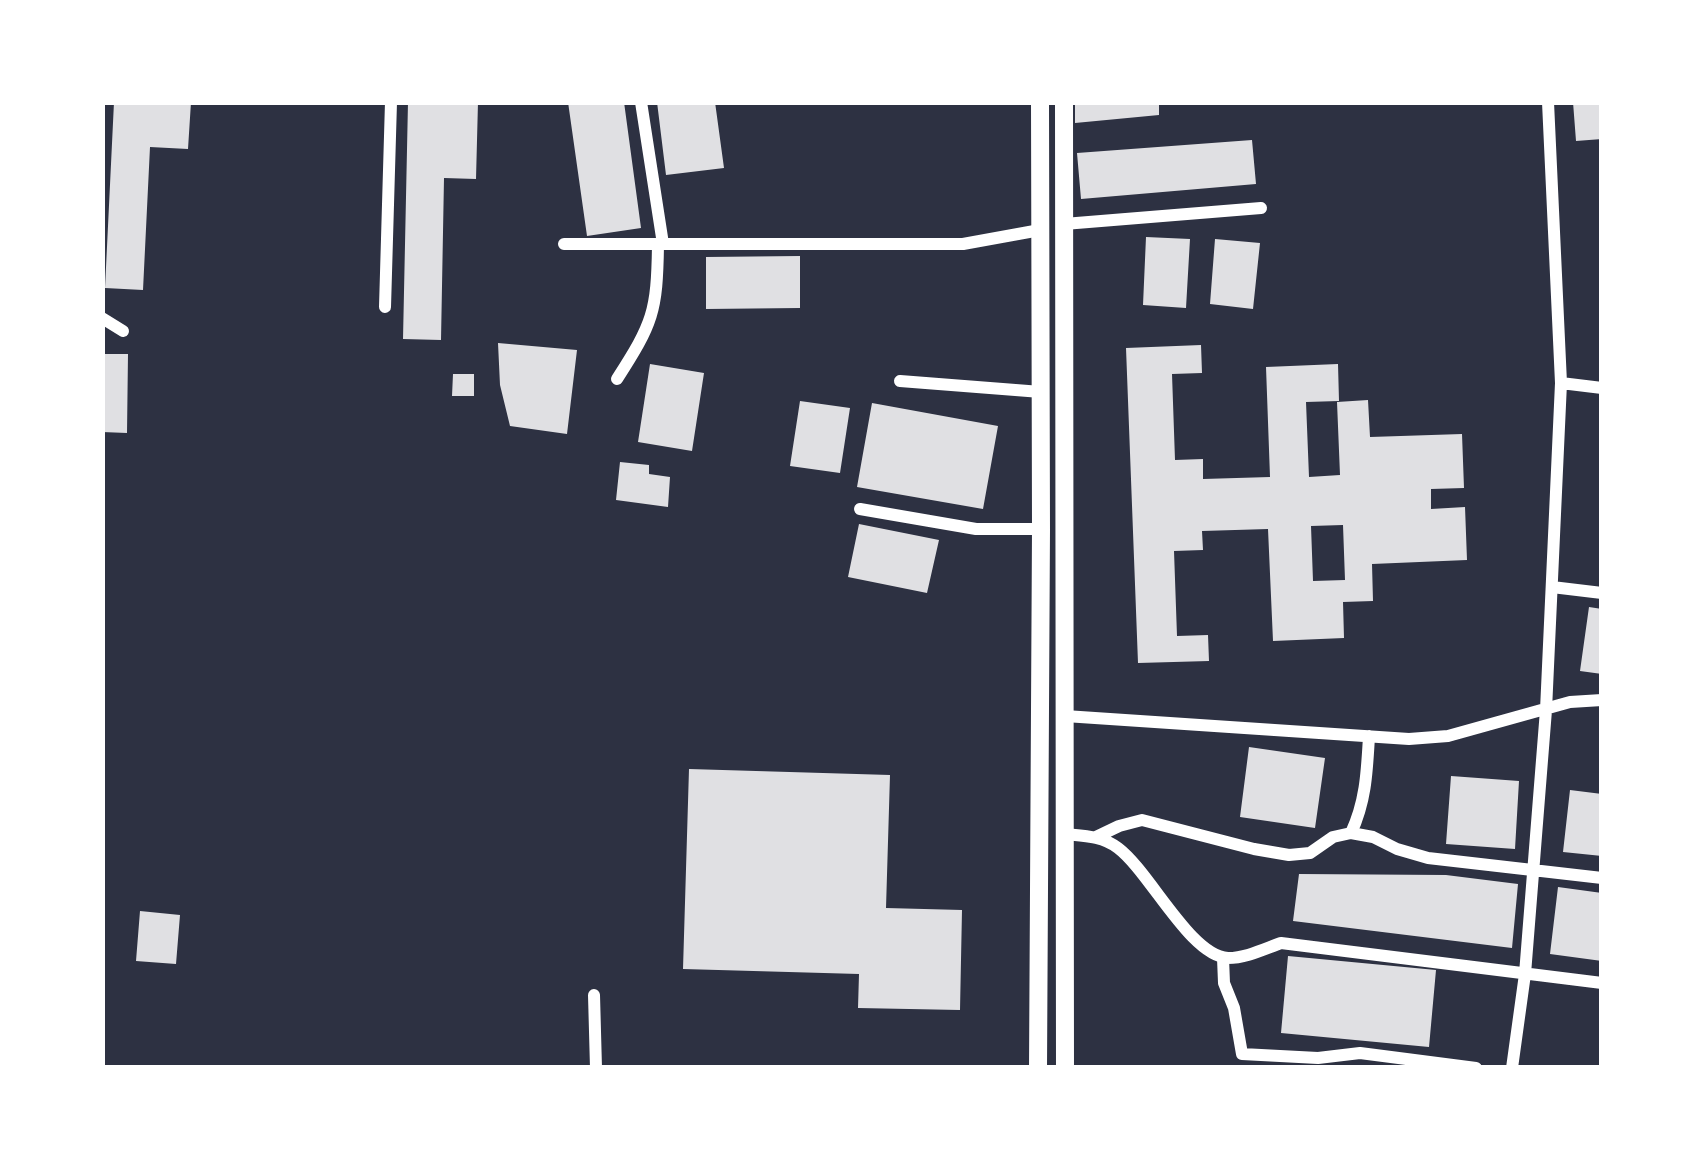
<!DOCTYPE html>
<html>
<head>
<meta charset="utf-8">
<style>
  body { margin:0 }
  #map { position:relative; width:1704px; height:1170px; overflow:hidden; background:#2d3142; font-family:Raleway,sans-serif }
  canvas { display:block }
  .frame { position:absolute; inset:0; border:105px solid #fff; pointer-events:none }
</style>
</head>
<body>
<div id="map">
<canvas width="1704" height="1170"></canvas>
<div class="frame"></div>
</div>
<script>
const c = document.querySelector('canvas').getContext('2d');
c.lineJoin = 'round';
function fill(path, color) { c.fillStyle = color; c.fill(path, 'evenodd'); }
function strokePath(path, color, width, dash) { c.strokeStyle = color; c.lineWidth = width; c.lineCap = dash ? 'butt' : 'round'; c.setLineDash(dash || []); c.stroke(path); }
fill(new Path2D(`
  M114 102H191L188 149 150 147 143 290 105 288Z
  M408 102H478L476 179 444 178 441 340 403 339Z
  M568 102H624L641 228 587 236Z
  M657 102H715L724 168 666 175Z
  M1075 102H1159V115L1075 123Z
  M1573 102H1599L1602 139 1576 141Z
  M1252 140 1256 184 1081 199 1077 153Z
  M1146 237 1190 239 1186 308 1143 305Z
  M1215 239 1260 243 1253 309 1210 304Z
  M800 256V308L706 309V257Z
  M498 343 577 350 567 434 510 426 500 385Z
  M1201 345 1202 373 1172 374 1175 460 1203 459V479L1270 477 1266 367 1338 364 1339 401 1306 402 1309 477 1340 475 1337 402 1368 400 1370 437 1462 434 1464 488 1431 489V509L1465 507 1467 560 1372 564 1373 601 1343 602 1344 638 1273 641 1268 529 1202 531 1203 550 1174 551 1177 636 1208 635 1209 661 1138 663 1126 348ZM1343 525 1345 580 1313 581 1311 526Z
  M102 354H128L127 433 102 432Z
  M650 364 704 373 692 451 638 442Z
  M453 374H474V396H452Z
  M800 401 850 408 840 473 790 466Z
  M872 403 998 426 983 509 857 487Z
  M620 462 649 465V474L670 477 668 507 616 500Z
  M859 524 939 540 927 593 848 577Z
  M1589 607 1602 609V674L1580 671Z
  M1249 747 1325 758 1315 828 1240 817Z
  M689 769 890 775 886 908 962 910 960 1010 858 1008 859 974 683 969Z
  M1451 776 1519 781 1515 849 1446 844Z
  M1570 790 1602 794V856L1563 852Z
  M1299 874 1446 875 1518 884 1512 948 1293 921Z
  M1558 887 1602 893V961L1550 954Z
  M140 911 180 915 176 964 136 961Z
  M1288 956 1436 970 1429 1047 1281 1033Z`), '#e0e0e3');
strokePath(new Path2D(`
  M641 102 663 244
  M1064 224 1261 208
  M564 244H963L1040 230
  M385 307 391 102
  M102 318 123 331
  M617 379C653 323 657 312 658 245
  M900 381 1041 392
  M1561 383 1602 388
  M860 509 976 529H1041
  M1552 587 1602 593
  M1065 716 1409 739 1448 736 1570 702 1602 700
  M1351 833C1366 801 1367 771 1369 736
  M1065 834C1084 836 1102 836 1118 848 1150 872 1190 956 1228 958 1246 958 1264 949 1281 943L1602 983
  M1096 837 1119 826 1142 820 1254 849 1289 855 1310 853 1333 837 1351 833 1373 837 1397 849 1428 858 1602 878
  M1223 958 1224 983 1234 1008 1242 1054 1318 1058 1360 1053 1476 1068
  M594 995 596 1068
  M1512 1068 1525 974 1546 710 1561 383 1548 102`), '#fff', 12);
strokePath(new Path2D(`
  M1064 102 1065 1068
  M1038 1068 1041 529 1040 102`), '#fff', 18);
</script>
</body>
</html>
